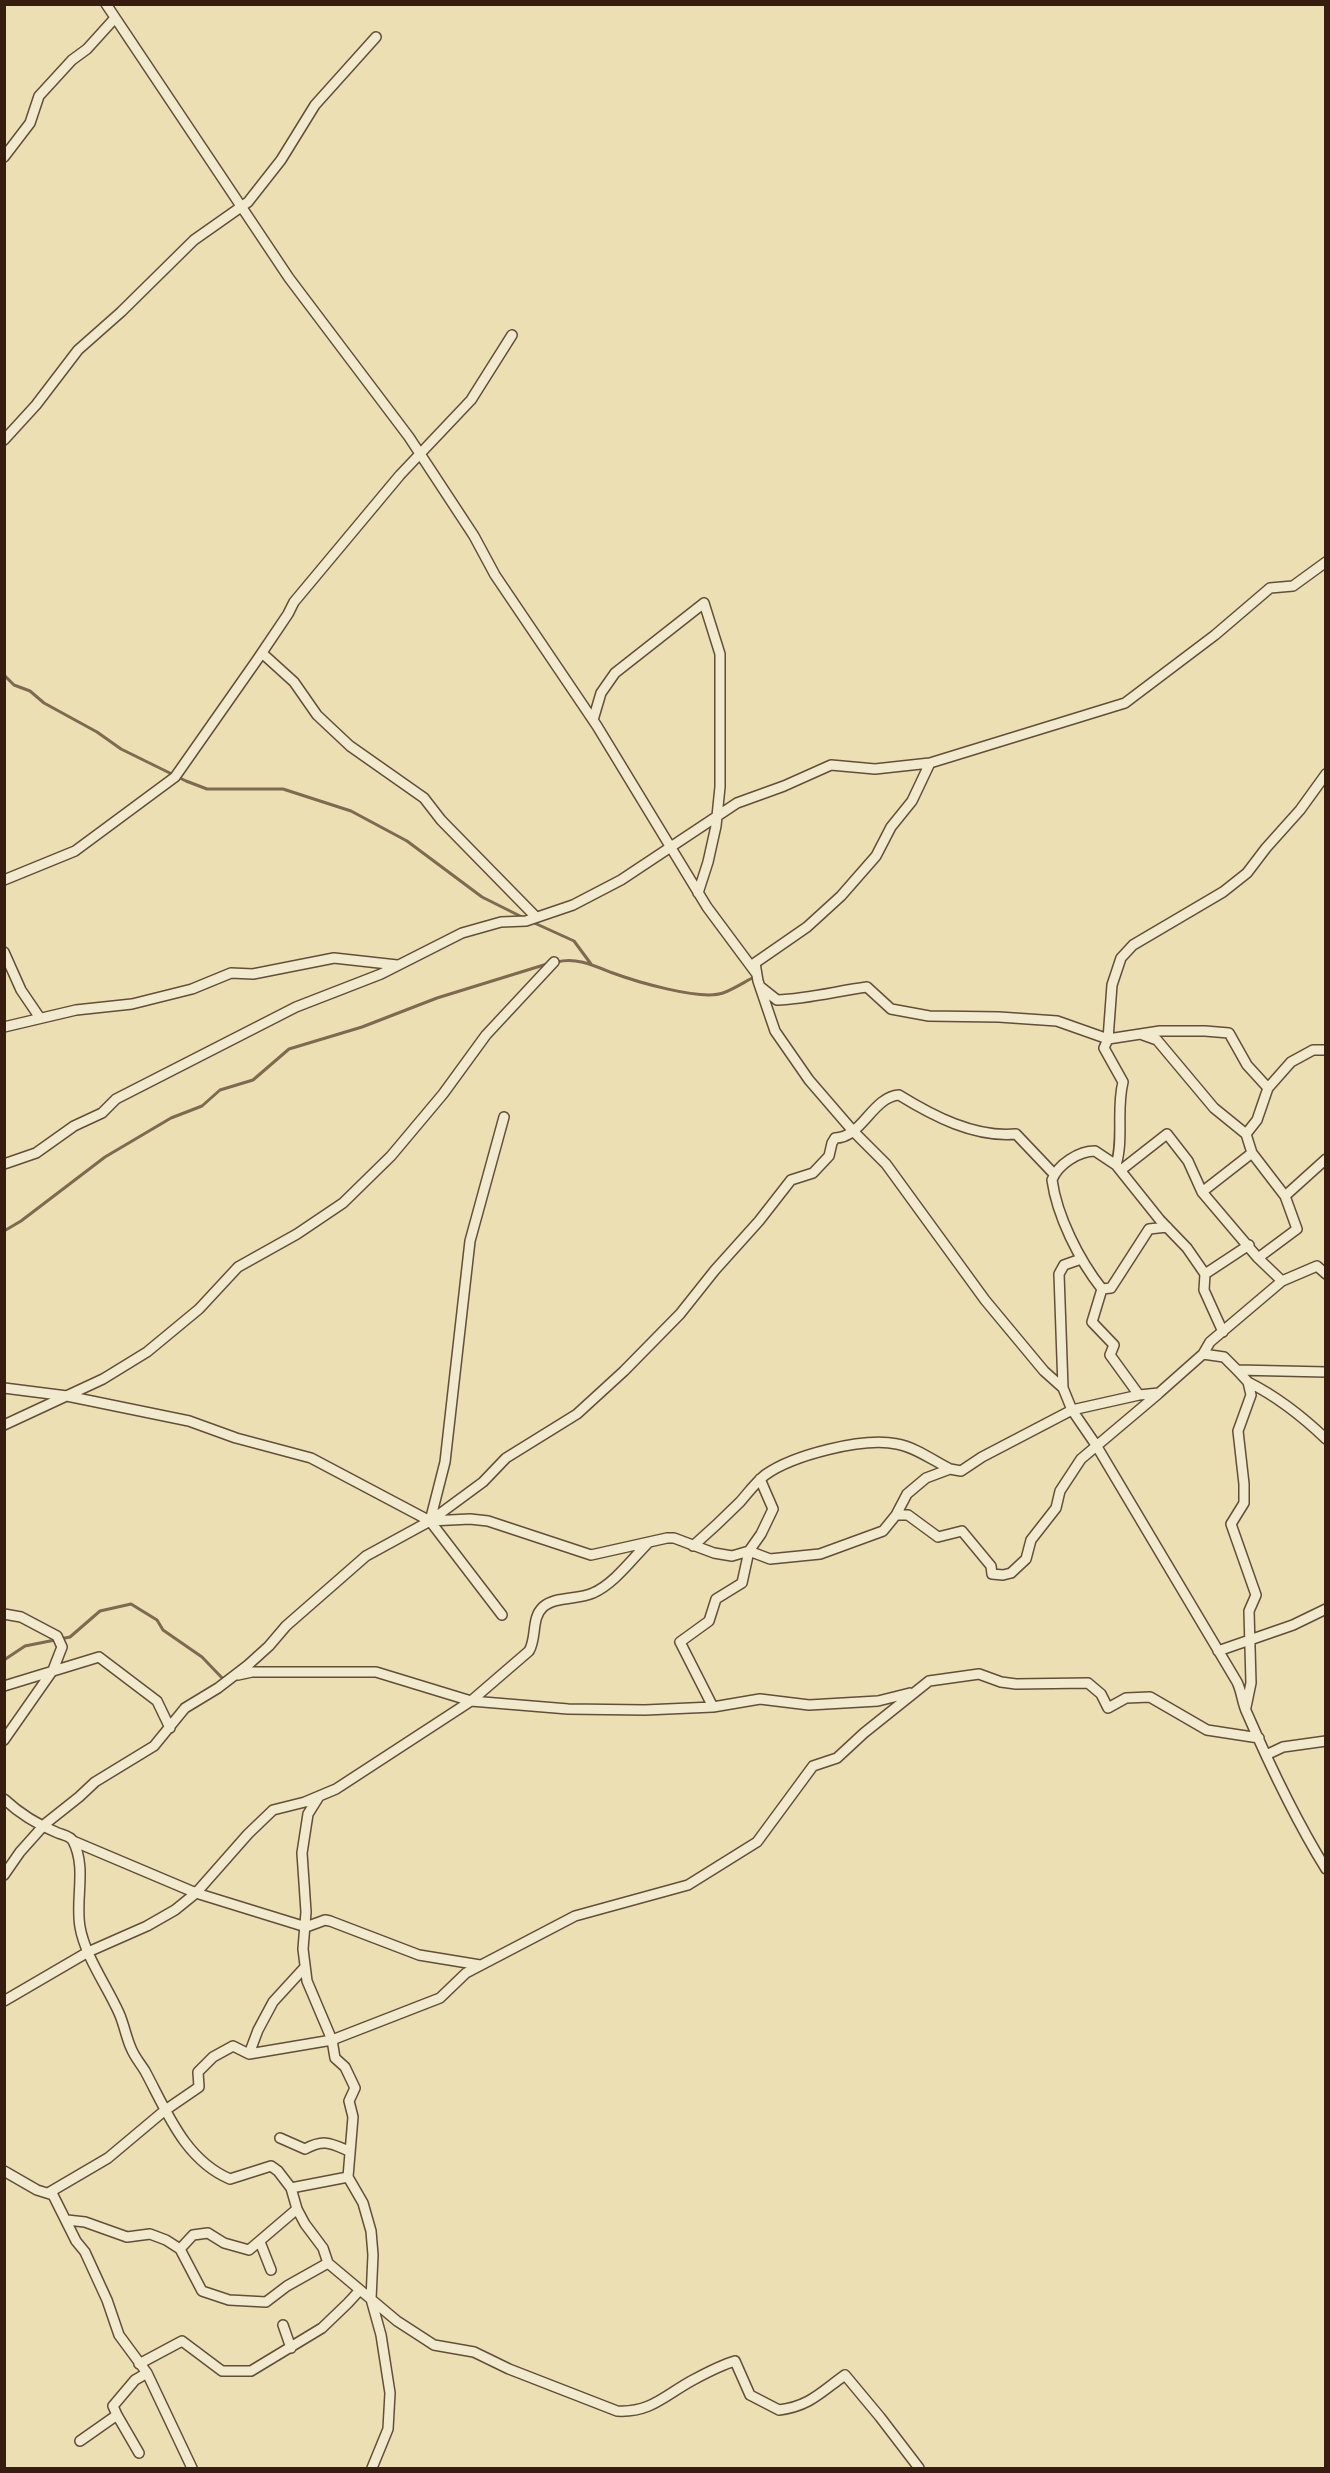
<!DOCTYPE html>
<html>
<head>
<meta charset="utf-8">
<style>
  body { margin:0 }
  #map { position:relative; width:1330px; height:2473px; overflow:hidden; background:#ebdfb3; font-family:"Libre Caslon Text",serif }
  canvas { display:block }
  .frame { position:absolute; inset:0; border:6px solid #361d10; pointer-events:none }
</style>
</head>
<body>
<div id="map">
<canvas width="1330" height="2473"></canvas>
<div class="frame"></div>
</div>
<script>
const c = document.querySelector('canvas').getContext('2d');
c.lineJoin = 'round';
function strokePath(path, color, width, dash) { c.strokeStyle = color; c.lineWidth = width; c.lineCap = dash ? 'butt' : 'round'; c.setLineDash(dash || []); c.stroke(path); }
strokePath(new Path2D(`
  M4 675 14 685 30 691 44 703 97 732 121 749 186 781 207 789H283L351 811 407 841 482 897 524 918
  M530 921 574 941 591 964
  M557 962C575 957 593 965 610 972 634 981 700 1001 723 993 734 989 746 981 756 976
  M4 1231 21 1221 105 1157 171 1118 202 1106 220 1090 253 1080 289 1049 362 1027 437 998 547 964
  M4 1660 25 1646 70 1637 100 1611 131 1604 157 1620 163 1630 202 1657 225 1681`), '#7d6a51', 3);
const minor = new Path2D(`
  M106 4 289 278 409 437 474 536 495 575 597 726 707 907 756 973
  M4 157 30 123 39 96 72 60 87 49 115 18
  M4 440 36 405 78 350 121 312 194 240 248 202 281 160 315 105 376 37
  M262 653 294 682 317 715 350 746 424 798 441 820 536 917
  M593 720 601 693 615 673 704 603 720 654V787L716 826 708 862 698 893
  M930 763 912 801 891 827 876 856 841 896 807 927 755 963 758 981 775 1031 809 1080 853 1131 886 1164 985 1300 1044 1371 1063 1388 1072 1410 1096 1445 1237 1682C1242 1692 1242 1703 1247 1713 1270 1766 1295 1819 1326 1869
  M4 880 75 851 175 777 257 660 288 614 294 602 400 475 471 400 512 335
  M4 952 21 990 40 1018
  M762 988 777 1000C808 999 837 991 867 987L891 1009 929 1016 999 1017 1057 1021 1108 1039 1160 1031H1205L1229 1033 1247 1065 1268 1088
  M4 1027 76 1010 132 1004 192 989 231 973 253 974 334 958 397 965
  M1143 1035 1157 1040 1214 1108 1246 1134 1252 1153 1285 1196 1297 1229 1258 1258
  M1246 1134 1257 1120 1268 1088 1291 1062 1313 1050H1326
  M4 1164 36 1153 74 1126 102 1113 116 1099 296 1007 381 974 462 933 501 922 526 921 573 905 621 880 737 803 784 786 831 765 875 769 930 763 1125 703 1215 635 1270 588 1293 586 1326 562
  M1116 1165 1095 1151C1079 1151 1058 1164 1052 1180 1057 1216 1079 1260 1102 1289L1092 1322 1114 1345 1110 1355 1139 1395
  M1121 1170 1167 1134 1188 1161 1202 1192 1258 1258 1282 1281
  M1202 1192 1252 1153
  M1285 1196 1326 1159
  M1205 1274 1249 1245
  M1102 1289 1111 1288 1149 1229 1167 1227
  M1223 1332 1204 1290 1205 1274 1187 1248 1160 1220 1116 1165C1124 1139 1116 1109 1123 1082L1104 1048 1108 1039 1112 985 1121 958 1133 945 1223 892 1247 873 1266 848 1300 810 1326 774
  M1203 1354 1210 1342 1282 1281 1317 1266 1326 1274
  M1237 1370 1248 1382 1251 1395 1238 1431 1244 1484V1503L1231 1524 1256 1595 1249 1611 1251 1683 1246 1707
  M1248 1382C1278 1397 1302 1416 1326 1439
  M4 1388 67 1396 189 1421 236 1438 311 1458 430 1521 470 1519 488 1521 591 1555 667 1538H674L714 1553 732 1556 749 1551 770 1559 820 1554 883 1531 896 1515 907 1494 926 1478 950 1469 961 1471 982 1457 1072 1410 1139 1395 1159 1393 1203 1354 1224 1357 1237 1370 1326 1372
  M1063 1388 1059 1274 1064 1265 1081 1259
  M4 1425 103 1379 147 1352 199 1309 238 1267 297 1234 343 1203 391 1156 443 1094 486 1035 554 962
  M896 1515H908L938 1537 962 1531 991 1566 992 1574 1003 1575 1011 1573 1026 1559 1031 1540 1056 1508 1060 1491 1081 1459 1158 1394
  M693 1546C709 1532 725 1517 740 1502 748 1493 755 1483 765 1475 793 1455 863 1437 897 1444 915 1447 934 1461 950 1469
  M4 1614 21 1617 57 1636 62 1647 53 1670 4 1740
  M502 1615 430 1521 445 1462 470 1241 504 1117
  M1218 1651 1293 1625 1326 1609
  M238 1675 252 1672H376L471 1701 568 1709 645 1710 713 1707 760 1699 809 1705 878 1701 910 1693
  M4 1686 99 1657 157 1701 170 1728
  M713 1707 680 1642 709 1621 716 1599 742 1583 749 1551 761 1534 773 1509 760 1479
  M1266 1755 1283 1747 1326 1741
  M318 1798 308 1814 302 1853 306 1912 303 1949 307 1981 332 2040 335 2058 345 2067 355 2088 349 2101 353 2117 348 2177 363 2203 371 2231 373 2255 371 2299 381 2335 390 2393 388 2429 372 2468
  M4 1799C19 1813 38 1825 58 1833 63 1835 70 1836 73 1841 87 1868 75 1899 80 1927 85 1956 107 1986 119 2013 124 2024 126 2037 131 2048 134 2056 140 2063 145 2071 167 2112 185 2160 230 2179L271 2166 278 2171 291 2188 297 2209 305 2224 323 2248 328 2263 397 2321 434 2345 474 2352 509 2369 617 2411C651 2413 665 2395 693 2380 706 2373 721 2365 735 2361L750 2395 779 2410C810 2406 821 2392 845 2375L880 2417 919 2468
  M73 1841 196 1893 306 1927 325 1920 330 1921 419 1955 480 1965
  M4 1875 20 1852 45 1824 79 1797 95 1782 154 1746 185 1708 218 1688 248 1665 269 1646 286 1626 366 1556 430 1521 483 1482 506 1458 577 1414 624 1371 680 1314 715 1270 759 1221 791 1180 813 1173 829 1156 832 1143 835 1138C862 1138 872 1097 899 1095 933 1116 975 1138 1016 1134L1054 1174
  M4 2001 88 1952 147 1926 175 1910 196 1893 248 1834 273 1810 305 1802 336 1789 471 1701 529 1651C537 1638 531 1618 543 1607 555 1596 578 1600 593 1593 614 1584 632 1559 648 1543
  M249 2054 258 2030 273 2002 305 1967
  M280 2138 305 2149C324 2139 330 2143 349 2151
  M4 2171 37 2190 53 2195 76 2241 85 2252 107 2300 119 2335 147 2373 192 2468
  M291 2188 348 2177
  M50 2192 108 2158 164 2111 199 2087 198 2072 213 2057 233 2046 249 2054 332 2040 440 1998 466 1973 575 1916 688 1885 757 1842 813 1766 837 1758 864 1733 929 1681 979 1674 1001 1682 1016 1684 1088 1683 1101 1694 1108 1708 1126 1698 1150 1697 1207 1730 1259 1738
  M67 2220 85 2222 127 2237 150 2234 166 2240 180 2249 202 2291 229 2300 266 2302 287 2286 328 2263
  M260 2242 271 2270
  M180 2249 193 2235 208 2233 224 2243 249 2250 297 2209
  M283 2325 291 2348
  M139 2364 182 2341 222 2371H251L322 2328 348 2303 359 2291
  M117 2415 139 2453
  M80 2441 117 2415 113 2406 135 2380 147 2373`);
strokePath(minor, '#634e39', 12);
strokePath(minor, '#f2eace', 9);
</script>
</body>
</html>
